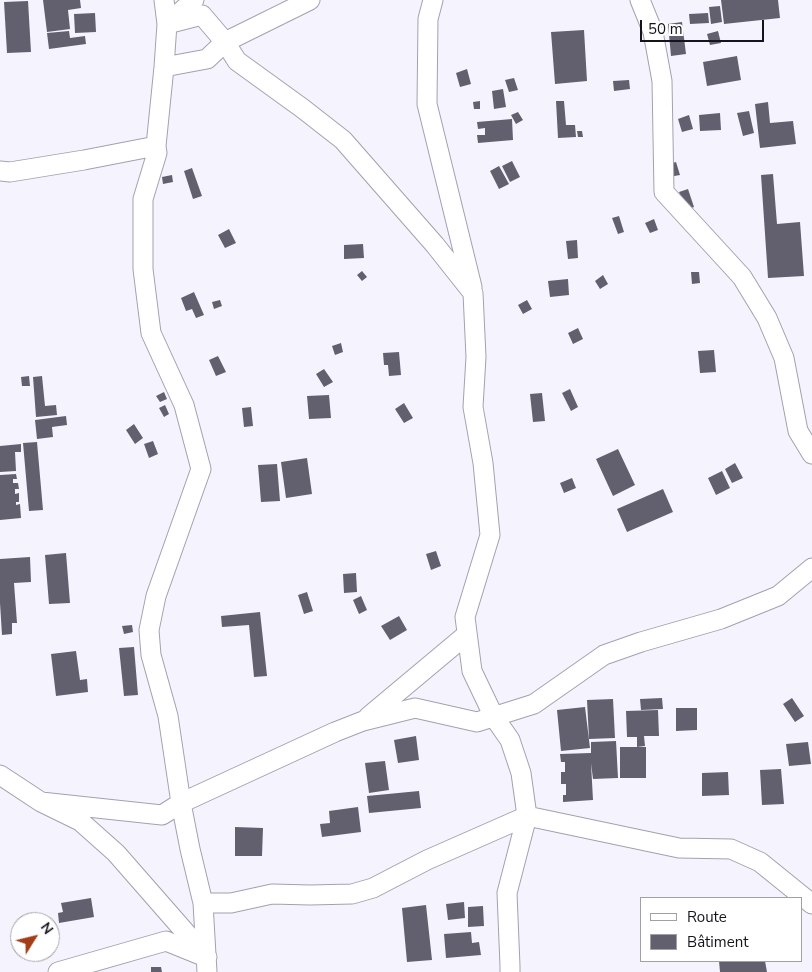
<!DOCTYPE html>
<html>
<head>
<meta charset="utf-8">
<style>
  body { margin:0 }
  #map { position:relative; width:812px; height:972px; overflow:hidden; background:#f5f4fe; font-family:"Nunito Sans",sans-serif }
  canvas { display:block }
  .legend { position:absolute; left:640px; top:897px; width:162px; height:65px; box-sizing:border-box; background:#fff; border:1px solid #a1a1a3; margin:0; padding:6px 9px; list-style:none; font-size:15px; color:#15141a }
  .legend li { display:flex; align-items:center; gap:10px; height:25px }
  .legend b { width:25px; border:1px solid #a1a1a3 }
  .north { position:absolute; left:10px; top:912px; width:50px; height:50px; box-sizing:border-box; background:#fff; border:1px solid #a1a1a3; border-radius:50%; rotate:54deg; font-size:14px; font-weight:700; line-height:20px; text-align:center; color:#15141a }
  .north::after { content:''; display:block; margin:auto; width:18px; height:22px; background:#a33d17; clip-path:polygon(50% 0,100% 100%,50% 72%,0 100%) }
  .scale { position:absolute; left:640px; top:20px; width:124px; height:22px; box-sizing:border-box; border:2px solid #15141a; border-top:0; padding-left:6px; font-size:15px; line-height:18px; white-space:nowrap; color:#15141a; -webkit-text-stroke:4px #fff; paint-order:stroke }
</style>
</head>
<body>
<div id="map">
<canvas width="812" height="972"></canvas>
<ul class="legend">
<li><b style="height:6px;background:#fff"></b>Route</li>
<li><b style="height:14px;background:#62606e"></b>Bâtiment</li>
</ul>
<div class="north">N</div>
<div class="scale">50 m</div>
</div>
<script>
const c = document.querySelector('canvas').getContext('2d');
c.lineJoin = 'round';
function fill(path, color) { c.fillStyle = color; c.fill(path, 'evenodd'); }
function strokePath(path, color, width, dash) { c.strokeStyle = color; c.lineWidth = width; c.lineCap = dash ? 'butt' : 'round'; c.setLineDash(dash || []); c.stroke(path); }
fill(new Path2D(`
  M43 0H80L81 8 68 10 70 29 47 32Z
  M721 0H778L780 18 724 24Z
  M28 1 31 52 7 53 4 2Z
  M720 6 722 22 711 24 709 7Z
  M95 13 96 32 75 33 74 14Z
  M708 13 709 23 690 24 689 14Z
  M682 22 686 54 671 56 668 24Z
  M584 30 587 81 555 84 551 32Z
  M69 31 70 38 85 36 86 44 49 49 47 33Z
  M718 31 721 43 710 45 707 34Z
  M737 56 741 80 707 86 703 62Z
  M467 69 471 84 460 87 456 73Z
  M514 78 518 90 509 92 505 80Z
  M629 80 630 89 614 91 613 81Z
  M503 89 506 107 494 109 492 91Z
  M480 101V109H474L473 102Z
  M556 101H564L566 125H575L576 137 558 138Z
  M768 102 770 123 793 121 796 144 760 148 755 104Z
  M749 111 754 133 743 136 737 113Z
  M518 112 523 120 516 124 511 115Z
  M720 113 721 130 700 131 699 115Z
  M689 115 693 129 682 132 678 119Z
  M512 119 513 140 478 143 477 135H485V128L478 129 477 122Z
  M577 131H582L583 137H578Z
  M512 161 520 177 510 182 502 166Z
  M676 162 680 175 669 177 666 165Z
  M499 166 509 184 499 189 490 171Z
  M192 168 202 196 193 199 184 171Z
  M773 174 777 224 800 222 804 276 768 278 761 175Z
  M172 175 173 182 163 184 162 177Z
  M688 189 694 207 686 210 679 192Z
  M619 216 624 232 618 234 612 218Z
  M654 219 658 230 650 233 645 223Z
  M229 229 236 243 225 248 218 235Z
  M577 240 578 258 568 259 566 241Z
  M363 244 364 258 344 259V245Z
  M362 271 367 277 362 281 357 275Z
  M691 272H699L700 283 692 284Z
  M603 275 608 284 600 289 595 281Z
  M568 279 569 295 550 297 548 281Z
  M194 292 204 315 196 318 192 309 186 311 181 298Z
  M220 300 222 306 214 309 212 302Z
  M527 300 532 309 523 314 518 305Z
  M578 328 583 339 573 344 568 333Z
  M341 343 343 352 335 355 332 346Z
  M714 350 716 372 700 373 698 351Z
  M399 352 401 375 389 376 388 365H384L383 353Z
  M218 356 226 372 216 376 209 360Z
  M324 369 333 382 324 387 316 374Z
  M29 376 30 386H22L21 377Z
  M42 376 45 406 56 405 57 415 36 417 33 377Z
  M570 389 578 407 571 411 562 393Z
  M164 392 167 399 160 402 156 396Z
  M542 393 545 421 533 422 530 394Z
  M329 395 331 418 309 419 307 396Z
  M404 403 413 418 404 423 395 409Z
  M165 405 169 414 164 417 159 408Z
  M251 407 253 426 244 427 242 408Z
  M66 416 67 425 52 427 53 437 37 439 35 420Z
  M134 424 143 438 135 444 126 430Z
  M153 441 158 454 149 458 144 444Z
  M37 442 43 510 29 511 23 443Z
  M21 444V452H15L16 471 0 472V446Z
  M618 449 635 485 613 496 596 459Z
  M307 458 312 494 286 498 281 462Z
  M735 463 743 478 732 483 725 469Z
  M277 464 280 501 261 502 258 465Z
  M722 471 730 488 716 495 708 478Z
  M16 474 17 479H13V483H18L19 489H15V494L19 493V502H16V505L20 504 21 518 0 520V475Z
  M572 478 576 488 564 493 560 483Z
  M663 489 673 512 627 532 617 509Z
  M436 551 441 566 431 570 426 554Z
  M66 553 70 603 49 604 45 555Z
  M30 557 31 582 14 583 17 623H12V634L2 635 0 603V559Z
  M356 573 357 592 344 593 343 574Z
  M307 592 313 611 304 614 298 595Z
  M361 596 367 610 359 614 353 600Z
  M260 612 267 676 254 677 249 625 222 627 221 616Z
  M399 616 407 630 390 640 381 626Z
  M132 625 133 632 124 634 122 626Z
  M134 647 138 695 124 696 119 648Z
  M76 651 80 680 87 679 88 692 56 696 51 654Z
  M662 698 663 709 641 710 640 699Z
  M792 698 804 716 795 722 783 704Z
  M613 699 615 738 589 739 587 700Z
  M585 707 590 748 561 751 557 710Z
  M676 708H697V730L676 731Z
  M658 710 659 736H644L645 746 637 747V737H627L626 711Z
  M416 736 419 760 398 763 394 740Z
  M616 741 618 778 593 779 591 763 593 800 563 802V795H566V784H561V772H565V762H561L560 754 591 753V742Z
  M808 742 811 764 789 766 786 744Z
  M620 747H646V778H620Z
  M385 761 389 790 369 793 365 763Z
  M781 769 784 804 762 805 760 770Z
  M728 772 729 795 702 796V773Z
  M419 791 421 808 369 813 367 796Z
  M358 807 361 832 322 837 320 824 330 823 329 811Z
  M235 827 263 828 262 856H235Z
  M91 898 94 917 59 923 58 913 63 912 61 903Z
  M464 902 465 918 448 920 446 904Z
  M426 905 432 960 407 962 402 908Z
  M483 906 484 926 468 927V907Z
  M471 932 472 943 479 942 481 955 446 958 444 934Z
  M719 961H765L767 972H720Z
  M151 967H161L162 972H151Z`), '#62606e');
const minor = new Path2D(`
  M164 0 167 24 202 15 225 42 237 61 302 108 343 140 435 245 473 293 476 357 473 407 483 463 490 535 465 617 472 671 494 717 510 740 521 773 527 816 507 893 510 966V972
  M194 0 167 24 164 67 156 146 157 153 143 199V269L151 333 184 405 201 469 156 596 149 630 151 655 168 716 181 803 190 849 203 903 207 972
  M433 0 428 19 427 104 472 287
  M640 0 653 32 662 81 664 192 742 277 767 318 784 358 798 431 812 454
  M164 67 207 59 225 42 310 0
  M0 171 10 172 84 160 156 146
  M368 717 466 635
  M0 775 41 802 80 821 116 853 207 957
  M41 802 162 815 181 803 335 732 363 721 415 708 477 722 534 704 604 655 641 642 721 619 778 596 812 568
  M203 903H231L272 894 310 895 352 894 373 888 427 860 527 816 679 848 731 849 760 862 812 904
  M58 972 166 941 203 956`);
strokePath(minor, '#a2a1b0', 21);
strokePath(minor, '#fff', 19);
</script>
</body>
</html>
